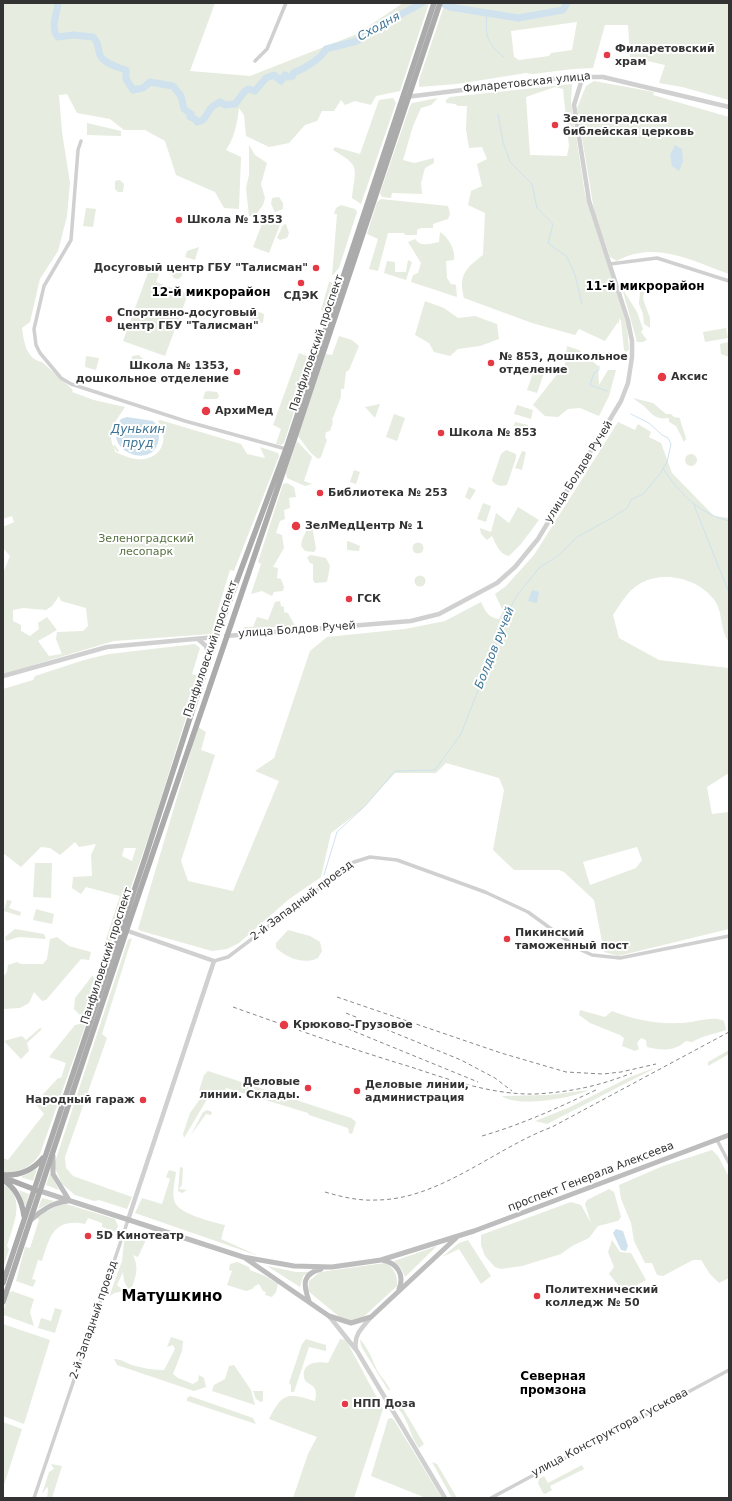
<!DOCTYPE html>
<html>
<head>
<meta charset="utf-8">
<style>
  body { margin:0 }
  #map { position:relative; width:732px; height:1501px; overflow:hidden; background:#fff; font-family:"DejaVu Sans",sans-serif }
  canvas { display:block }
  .frame { position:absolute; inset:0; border:4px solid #333; pointer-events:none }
</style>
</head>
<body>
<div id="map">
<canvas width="732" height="1501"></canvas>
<div class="frame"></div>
</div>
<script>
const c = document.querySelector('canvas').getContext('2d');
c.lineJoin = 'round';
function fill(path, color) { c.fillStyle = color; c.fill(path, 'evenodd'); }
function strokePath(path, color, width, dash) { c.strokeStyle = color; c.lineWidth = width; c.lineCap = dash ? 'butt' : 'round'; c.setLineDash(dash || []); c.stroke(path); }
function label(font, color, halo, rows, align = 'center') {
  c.font = font + ' "DejaVu Sans",sans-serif'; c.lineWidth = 4; c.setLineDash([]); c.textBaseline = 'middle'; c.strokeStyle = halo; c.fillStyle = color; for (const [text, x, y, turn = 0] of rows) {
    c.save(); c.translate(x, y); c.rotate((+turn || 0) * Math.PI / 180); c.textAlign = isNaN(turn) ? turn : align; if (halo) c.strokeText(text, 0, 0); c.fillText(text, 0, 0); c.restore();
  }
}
fill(new Path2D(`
  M3 3H215L190 71 250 76 357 34 403 3H426V4L429 3 400 91 376 96 371 105 355 101 345 105 341 100 334 111H322L317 121 305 125 289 143 269 147 246 136 244 115 239 108C237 123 235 137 226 150L241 157 239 209 224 208 215 192 176 175 165 141 145 130H124L110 119 77 113 67 94 59 95 62 132 70 183 67 216 58 251 40 279 30 322 22 328C24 342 26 359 42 362L73 390 72 392 94 400 125 407C117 420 107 429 113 446L115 445 119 451 117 452 114 447 115 452C122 455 129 458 136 459 160 462 171 440 158 421L160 420 241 444 247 454 265 458 260 447 278 453 279 456 234 571 230 570 217 613 212 634 114 641 3 674V573L10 556 3 548V527L14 522 12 516 3 519ZM59 596 61 601 86 608 88 626 83 631 57 632 56 639 62 654 49 656 38 641 57 630 47 617 38 623 39 629 30 636 21 631V625L13 621V610L23 608 46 610 52 606Z
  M445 3H729V100L682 87 659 83 665 65 630 57 628 25H605L593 68 573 69 533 74 526 73 457 84 419 87V80ZM577 22 572 50 551 53 549 56 519 60 514 57 511 31Z
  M594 81 654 92 653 95 729 117V274C692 261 655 240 617 261L610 257 594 210 577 108 586 86Z
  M572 84 571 103 585 194 621 306 627 326 629 349 627 352 624 350 621 321 619 318V324L618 322 605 341 579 329 575 335 532 323 464 298C458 275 466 268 483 255L485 213 468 205 471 191 482 186 477 164 487 159 482 147 469 148 466 129 467 106H458L455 104 446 103V100L450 97ZM555 87 563 89 569 146 567 156 530 155 526 97Z
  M393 98 396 103 361 204 352 198C355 167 362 167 333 150L335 147 360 154 379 100Z
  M438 98 431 105 421 108 413 126 403 160 414 163 434 158V163L425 168 421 183 422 194 392 193 391 198 382 197 380 193 410 106 412 103Z
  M87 123 121 131V136L87 135Z
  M249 145 255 155 267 163 261 184 265 198 263 205 254 217 249 216 246 188 249 175Z
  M120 180 124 184 123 192H118L115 189V181Z
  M279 197 283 203V209L275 212 271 204 272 198Z
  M381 199 448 206 450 214 448 219 433 224V228H421L417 230V235H405L404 233H388L378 271 369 269 378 239 367 234 377 202Z
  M341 205 355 209 357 212 339 268 332 276 337 214H334L336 208Z
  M86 208 96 209 93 227 83 226Z
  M270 215 279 218 281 222 269 253 253 247 265 216Z
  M286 224 289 233 287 238 280 240 277 238 283 225Z
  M440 232C448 237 456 250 454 260L446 261 447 278 451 284 456 285 457 297 411 282 413 275 418 273 421 263 408 242 415 239C421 247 430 244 439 242Z
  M199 247 195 260 185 257 187 251Z
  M408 260 412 262 406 280 384 273 387 261 395 262V272H406Z
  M172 274a5 5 0 1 1 10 0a5 5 0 1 1-10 0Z
  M149 270 159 274 156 282 188 294 165 356 123 341Z
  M638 280 644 291 643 299 650 318V328L644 324 643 314 639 304 640 292 636 285Z
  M329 282 334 283 336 287 328 312 321 310Z
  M622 288 637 312 643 329 641 332 647 340 643 342H637Z
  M425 301 444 308 458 318 475 316 497 324 499 339 480 346 458 349 450 356 434 352 429 343 415 335Z
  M259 312 264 314 263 323 250 319 252 314Z
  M726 328 728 338 705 342 703 332Z
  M339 336 352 340 359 346 349 370 346 372 344 389H341V397L332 420 333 422 330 431 326 432 325 437 327 440 321 457 318 459 310 452 298 436 326 354 332 355Z
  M729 342V357L721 354 720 344Z
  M567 346 579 350 598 366 599 385 608 370H616L609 396 599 416 580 408 568 409 558 417 545 416 533 405 565 364Z
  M299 353 309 357 305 367 308 368 284 443 281 445 276 444 281 429 273 425Z
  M139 355 143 359 141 366 136 370 130 368 132 356Z
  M86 356 99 358 96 370 85 367Z
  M534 370 544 373 537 393 527 390Z
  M208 391 217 392 219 396 217 399H203L205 392Z
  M633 398 653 403 666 414H671L674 417 680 418C681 426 685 432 686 439L684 442 676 426 669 422V418C655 420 652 414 644 406 640 403 636 401 633 398Z
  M380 404 375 418 365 407Z
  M517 405 533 410 531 419 514 414Z
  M394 414 405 418 397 441 386 437Z
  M515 422 528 425 526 435 514 426Z
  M618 422 635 430 638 424 651 432 649 437 661 443 672 473 714 516 729 518V642C720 631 723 612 715 601 700 579 665 570 641 583 628 590 621 603 613 615L619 638 659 660 729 668V773L707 787 712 814 729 812V929L618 956 604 952 594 900 564 872 559 870H514L493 850 504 790 499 778 446 763 436 773H395L361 810 331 833 321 877 288 900 239 943 227 949 212 951 141 931 138 929 198 727 206 732 201 750 215 755 181 861 188 881 233 891 279 781 255 771 274 758 310 651 327 637 405 629 445 621 481 602C485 610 488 618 499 619L503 611 495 594 506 586 534 555ZM637 847 642 860 636 868 590 885 583 862Z
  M297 441 312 457 304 481 312 484 305 486 287 478 286 473Z
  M506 450 516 454V458L507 485C502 487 494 485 492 480L501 454Z
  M522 451 526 452 522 470 515 468Z
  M685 460a6 6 0 1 1 12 0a6 6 0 1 1-12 0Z
  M354 470 360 472 356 484 350 482Z
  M287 483 294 487 296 497 289 498 290 508 284 510 285 519 280 521 276 533 282 535 284 548 273 567 278 568 277 578 281 579 284 587 283 591 274 592 272 596 262 591 251 594 261 564 258 562 283 484Z
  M469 487 476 490 470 500 465 497Z
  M483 503 491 506 486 522 477 519Z
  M518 507 539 520 521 544 509 556C499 554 496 544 492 536L487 540 481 534 480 528 491 532 496 513 509 523Z
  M311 520 316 549 314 552 305 551 301 546 302 540Z
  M348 541 360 546 359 551 347 550V542Z
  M412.5 548a5.5 5.5 0 1 1 11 0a5.5 5.5 0 1 1-11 0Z
  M311 555 326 558 330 566 327 582 315 583 313 580V564L310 563 307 557Z
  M414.5 581a5.5 5.5 0 1 1 11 0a5.5 5.5 0 1 1-11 0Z
  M280 601 281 606 284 607V612L288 613 295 626 243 629 244 627H253L257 617 268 620 275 602Z
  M195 644 200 648 192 674 199 676 152 827 111 944 106 939 120 896 86 887 81 894 72 888 73 877 92 876 91 855 96 844 79 847 75 842 60 855 50 848 41 847 21 867 3 853V689L33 680 35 676 84 660 109 654ZM124 848H136L132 861 122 856Z
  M35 863H52L51 898 33 897Z
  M7 900 12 901 9 908 21 912 20 916 4 911Z
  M36 909 54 914 52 924 33 920Z
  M15 929 44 934 46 939 19 937 6 941 5 937Z
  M288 930 310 936 320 942 322 951 318 958C304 965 287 958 276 948V943Z
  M57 937 69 946 91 952 89 960 81 959 46 1000 42 1001 34 992 29 1003 20 1008 3 1009V977L7 972 8 965 17 962 21 964H43L47 959 50 939Z
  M132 938 102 1034 107 1038 65 1157 66 1168 73 1176 132 1197 127 1209 99 1200 94 1201 75 1195 62 1184 55 1168V1162L128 940Z
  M93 975 94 980 91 987 96 989 87 1021 40 1154C31 1168 19 1172 3 1173V1158L8 1160 44 1114 35 1103 58 1078H61L66 1063 49 1057 75 1025 80 1024 81 1016 74 1009 75 998Z
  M580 1010 605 1017 612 1011C634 1020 657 1024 681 1023 694 1023 713 1015 724 1021L726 1030C714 1034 702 1036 692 1042L686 1041C675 1051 662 1051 647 1047L646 1040 641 1038 637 1043 639 1049 635 1051 622 1046 624 1038 620 1035 590 1023 579 1015Z
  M40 1028 42 1029 27 1043 29 1051 21 1059 4 1041 22 1036 26 1040Z
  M729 1050V1054L708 1066V1062Z
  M657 1067 547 1124 535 1121 568 1108 630 1077Z
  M208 1071 351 1118 356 1122 352 1134 349 1133 348 1128 309 1115 308 1113 226 1088 223 1095 211 1097 206 1101 184 1138 183 1134 190 1113 200 1099 202 1092 199 1091 204 1075Z
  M589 1090C573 1098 517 1108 502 1096L549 1095Z
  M207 1110 212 1112 211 1115 206 1114 191 1135 203 1112Z
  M712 1150 718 1156 729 1177V1278L719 1283 710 1274 701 1260H693L663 1276 657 1275 652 1263H645L634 1241 631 1223 621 1199 619 1185 663 1166Z
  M180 1167 183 1168 182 1185 179 1189 187 1190 182 1193 178 1191Z
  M37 1169 33 1181 21 1177Z
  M169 1170 176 1172C175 1181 172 1192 174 1200 177 1214 213 1222 225 1225L221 1239 259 1256 135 1213 142 1198 162 1204 170 1179 166 1177Z
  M50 1173 59 1190 46 1185Z
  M3 1184C27 1198 13 1225 7 1246L9 1249 3 1269Z
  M609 1189 614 1192 621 1217 618 1221 598 1226 589 1238 572 1246 561 1254 522 1266 501 1269 495 1267 485 1256 481 1245V1235L571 1202 581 1205 591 1223 585 1204 587 1200Z
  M19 1190 29 1194 26 1206 24 1204Z
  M42 1198 54 1201 38 1209Z
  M66 1204 115 1219 118 1226 116 1232 102 1227V1223L88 1218 85 1224C54 1218 50 1236 42 1261L38 1260 32 1279 36 1280 33 1287 16 1281 25 1247 30 1248 39 1220 36 1217 59 1205Z
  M129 1234 146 1240 138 1257 133 1255C140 1270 135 1278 130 1293L124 1281 123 1272 117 1285 124 1291 114 1293 109 1297 122 1261 124 1242Z
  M468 1240 491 1276 481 1284 459 1249 442 1257 459 1243Z
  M612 1240 620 1252 631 1253 646 1280 624 1292 609 1274 614 1267 608 1252Z
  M437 1246 405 1277 401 1268 394 1261Z
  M237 1262 249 1267 250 1270 265 1276 278 1284 276 1292 272 1297 265 1295 266 1292 263 1291 259 1284 255 1286 252 1289 246 1291 227 1285 232 1271 229 1270 230 1264Z
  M385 1263C394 1267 398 1276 397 1286L360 1320 356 1322 342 1319 308 1291 309 1281 320 1272Z
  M267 1266 296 1272H309L303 1276 300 1287Z
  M12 1291 34 1299 30 1312 34 1326 4 1315 3 1312 9 1293Z
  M55 1308 62 1310 55 1333 38 1328 41 1318 51 1321Z
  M3 1324 50 1340 24 1424 3 1416Z
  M171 1337 183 1341 182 1351 173 1374 178 1378 193 1384 198 1381 199 1375 204 1378 206 1387 194 1391 117 1365 114 1359C121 1359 126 1363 132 1365 142 1368 153 1370 164 1370L175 1349 173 1345 167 1347Z
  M306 1339 326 1345V1351L309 1347 294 1392H291V1385L289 1383 302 1344Z
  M340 1339 346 1340 383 1409 354 1498H293L308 1454 317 1437 269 1419C283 1392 287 1393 315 1401 320 1381 305 1387 304 1377 302 1362 318 1361 328 1363Z
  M360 1339C367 1347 372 1358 376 1368 379 1375 387 1382 390 1390H388L361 1346Z
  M234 1365 251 1390 255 1405 212 1391 214 1385 225 1379 229 1366Z
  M253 1391H263V1401L261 1402 256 1399Z
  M190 1396 253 1418 256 1424 187 1401V1398Z
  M399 1402 424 1444 419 1448C408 1432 410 1420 395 1405Z
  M391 1418 394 1420 442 1498H426L371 1476 388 1419Z
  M3 1422 22 1429 3 1488Z
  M432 1462 437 1464 457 1498H452Z
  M51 1464 62 1466 52 1498H47L48 1489 47 1487 42 1494 49 1472 54 1469Z
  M582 1465 584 1469 550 1486 552 1490 545 1494 543 1493 538 1483 539 1479 544 1476 548 1483Z`), '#e6ecdf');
fill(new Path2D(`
  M675 145 682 149 683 161 679 171 672 166 670 155Z
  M127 417 153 421 158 426C168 477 96 454 121 419Z
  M532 590 539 592 537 603 528 601Z
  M616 1229 623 1231 628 1246 626 1251 621 1250 613 1233Z`), '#cfe2ee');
strokePath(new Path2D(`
  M487 13C485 34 486 44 504 57
  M498 114 503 142 510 162 532 184 537 208 553 224 548 243 567 257 575 275 582 304
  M599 366V370L594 373 590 385 607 391
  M663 468C678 493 700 514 729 521
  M694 505 729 593
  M324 875 337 832 366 805 395 771 435 770 461 734 510 608 518 594 539 568 559 555 577 537 610 519 627 508 631 500 643 494 660 474 667 462 671 444 668 438 662 435 649 423 631 414`), '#cfe2ee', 1);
strokePath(new Path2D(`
  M58 3C57 13 50 29 58 37L73 35 93 37C98 43 98 45 99 52 100 62 117 67 126 70V79L133 90 143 88 150 82 173 86 181 96 184 109 191 114 190 117 195 119 197 122C206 121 206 114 211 108 213 105 217 104 220 102L225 105 235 104 245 91 249 89 255 91 266 78 274 75 281 81 285 75 288 77 293 76V73C304 69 321 59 326 49L357 41 380 26 422 3
  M444 4 450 7 518 18 563 10 567 3`), '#cfe2ee', 7);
strokePath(new Path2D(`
  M255 61 267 49 286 3
  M81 141 78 150 71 240 44 286 34 329 36 345 40 353 61 378 71 384 185 421 286 449
  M610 264 657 258 729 281
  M214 961 228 957 354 862 370 857 397 860 485 892 528 912 579 949 592 955 620 958 729 936
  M717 1140 729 1163
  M34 1498 128 1220
  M491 1498 729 1370`), '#d0d0d0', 3.5);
strokePath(new Path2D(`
  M406 97 567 77H603L729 107
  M226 636 411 621 439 614 497 583 515 567 538 539 621 401 628 383 632 357V341L628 321 589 201 574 105 583 76
  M198 639 206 646 209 657
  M3 676 107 647 216 637
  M125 930 214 961 128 1220
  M329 1316 357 1351 445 1498
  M356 1349C353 1335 363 1327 371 1317`), '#d0d0d0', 4.5);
strokePath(new Path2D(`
  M53 1156V1174L69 1200
  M40 1191 243 1257 294 1266 332 1267 381 1260 474 1231 729 1135
  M31 1220C40 1211 54 1202 68 1201
  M245 1258 329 1316 351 1323 371 1317 456 1238
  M382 1260C397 1263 405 1274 399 1289
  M309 1301C303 1284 302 1274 321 1269`), '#bdbdbd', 5);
strokePath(new Path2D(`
  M3 1175C19 1176 33 1170 43 1158
  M5 1178 36 1190
  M3 1180C16 1188 22 1201 24 1216
  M3 1283 146 855 216 637 286 449 434 3
  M3 1302 129 923 295 437 440 3`), '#ababab', 5.5);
strokePath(new Path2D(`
  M337 997 501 1053 566 1072 603 1074 621 1072 656 1064
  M233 1007C292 1028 351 1049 411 1067 450 1080 493 1095 535 1094 571 1092 599 1086 632 1073
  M346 1013 461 1060 495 1078 512 1091
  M341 1026 478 1082
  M482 1136C523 1124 560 1107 598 1089
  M325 1192C342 1197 359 1201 376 1200 439 1200 495 1148 552 1127L729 1032`), '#888', 1, [4, 3]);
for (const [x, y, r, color] of [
  [607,55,4,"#e63946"],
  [555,125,4,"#e63946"],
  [179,220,4,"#e63946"],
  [316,268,4,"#e63946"],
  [301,283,4,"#e63946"],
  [109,319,4,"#e63946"],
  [491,363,4,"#e63946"],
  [237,372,4,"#e63946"],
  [662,377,5,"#e63946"],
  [206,411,5,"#e63946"],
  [441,433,4,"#e63946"],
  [320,493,4,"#e63946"],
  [296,526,5,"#e63946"],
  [349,599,4,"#e63946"],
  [507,939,4,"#e63946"],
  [284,1025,5,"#e63946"],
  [308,1088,4,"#e63946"],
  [357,1091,4,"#e63946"],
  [143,1100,4,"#e63946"],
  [88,1236,4,"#e63946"],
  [537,1296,4,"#e63946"],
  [345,1404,4,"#e63946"]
]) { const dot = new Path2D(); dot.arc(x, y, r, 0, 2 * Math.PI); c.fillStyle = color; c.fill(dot); strokePath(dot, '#fff', 1.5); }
label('bold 11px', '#333', '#fff', [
  ["Филаретовский",615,49],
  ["храм",615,62],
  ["Зеленоградская",563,119],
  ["библейская церковь",563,132],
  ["Школа № 1353",187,220],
  ["Досуговый центр ГБУ \"Талисман\"",308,268,"right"],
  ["СДЭК",301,296,"center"],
  ["Спортивно-досуговый",117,313],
  ["центр ГБУ \"Талисман\"",117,326],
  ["№ 853, дошкольное",499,357],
  ["отделение",499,370],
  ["Школа № 1353,",229,366,"right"],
  ["дошкольное отделение",229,379,"right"],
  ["Аксис",671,377],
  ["АрхиМед",215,411],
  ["Школа № 853",449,433],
  ["Библиотека № 253",328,493],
  ["ЗелМедЦентр № 1",305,526],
  ["ГСК",357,599],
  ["Пикинский",515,933],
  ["таможенный пост",515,946],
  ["Крюково-Грузовое",293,1025],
  ["Деловые",300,1082,"right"],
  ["линии. Склады.",300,1095,"right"],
  ["Деловые линии,",365,1085],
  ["администрация",365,1098],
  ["Народный гараж",135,1100,"right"],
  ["5D Кинотеатр",96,1236],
  ["Политехнический",545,1290],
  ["колледж № 50",545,1303],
  ["НПП Доза",353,1404]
], 'left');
label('11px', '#333', '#fff', [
  ["Филаретовская улица",527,83,-6],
  ["Панфиловский проспект",317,343,-71],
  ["улица Болдов Ручей",579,472,-58],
  ["улица Болдов Ручей",297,630,-4],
  ["Панфиловский проспект",211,649,-71],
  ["2-й Западный проезд",302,901,-37],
  ["Панфиловский проспект",107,956,-72],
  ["проспект Генерала Алексеева",591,1177,-21],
  ["2-й Западный проезд",94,1320,-71],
  ["улица Конструктора Гуськова",610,1433,-28]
]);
label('11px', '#56703f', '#fff', [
  ["Зеленоградский",146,539],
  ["лесопарк",146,552]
]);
label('italic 12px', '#3f7597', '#fff', [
  ["Сходня",379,27,-29],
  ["Дунькин",138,430],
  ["пруд",138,444],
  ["Болдов ручей",495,648,-68]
]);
label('bold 12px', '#000', '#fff', [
  ["11-й микрорайон",645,287],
  ["12-й микрорайон",211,293],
  ["Северная",553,1377],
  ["промзона",553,1391]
]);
label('bold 15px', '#000', '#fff', [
  ["Матушкино",172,1297]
]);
</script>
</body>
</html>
